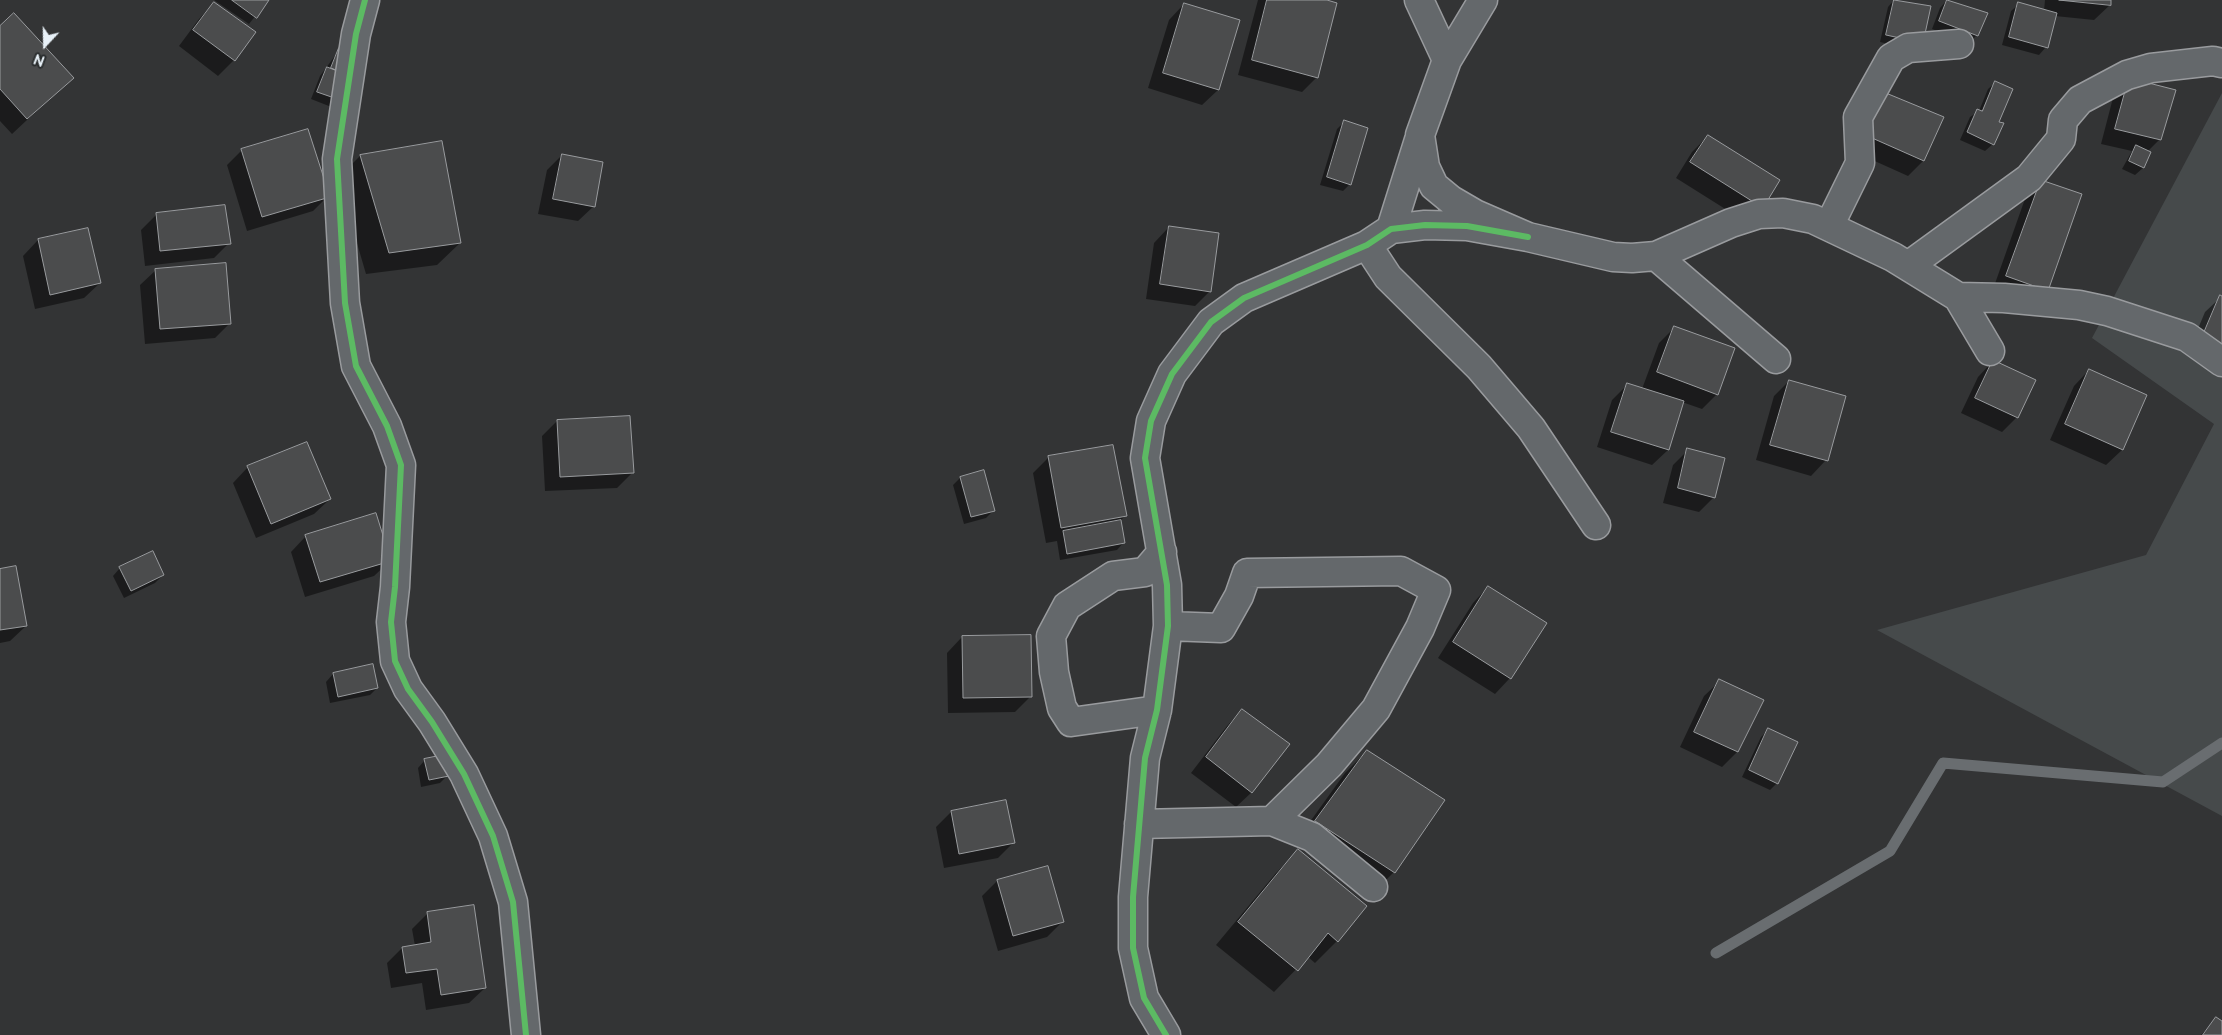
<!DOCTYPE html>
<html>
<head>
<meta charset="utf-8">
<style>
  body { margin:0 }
  #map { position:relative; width:2222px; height:1035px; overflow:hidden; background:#333435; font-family:"Balsamiq Sans",sans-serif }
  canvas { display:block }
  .north { position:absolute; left:20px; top:20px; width:50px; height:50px; -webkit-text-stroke:4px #2a2d2e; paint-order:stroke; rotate:201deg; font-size:14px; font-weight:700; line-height:20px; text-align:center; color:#e8f1f8 }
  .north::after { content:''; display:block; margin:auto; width:18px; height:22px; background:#e8f1f8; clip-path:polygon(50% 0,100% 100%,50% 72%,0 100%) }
</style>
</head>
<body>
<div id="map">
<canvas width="2222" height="1035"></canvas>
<div class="north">N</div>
</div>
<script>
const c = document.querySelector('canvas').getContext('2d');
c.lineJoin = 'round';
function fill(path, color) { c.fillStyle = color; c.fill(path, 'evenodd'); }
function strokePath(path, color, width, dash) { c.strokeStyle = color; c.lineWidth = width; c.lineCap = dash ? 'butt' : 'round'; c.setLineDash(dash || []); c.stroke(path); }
fill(new Path2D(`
  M2222 93V816L1877 630 2146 555 2214 424 2092 338Z`), '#464a4b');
fill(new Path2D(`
  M214 0H268L249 24Z
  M1258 0H1322L1317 77 1302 92 1238 75Z
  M1894 0 1929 6 1914 50 1880 42 1888 7Z
  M1947 0 1986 14 1977 35 1969 43 1932 29 1940 8Z
  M2045 0H2110V5L2094 20 2055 16 2046 47 2039 55 2002 45 2011 11 2019 4 2044 11Z
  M214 3 254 33 234 60 218 76 179 46 199 19Z
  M1184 4 1218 90 1202 105 1148 88 1169 20Z
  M0 27 72 78 12 134 0 121Z
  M340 49 334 108 311 99 320 76Z
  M2129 79 2160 139 2147 152 2150 153 2143 168 2135 175 2122 169 2132 151 2101 144 2114 94Z
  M1996 82 1998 122 1993 144 1985 151 1960 140 1970 117 1979 111 1988 89Z
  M1866 107 1923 161 1908 176 1848 149Z
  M1344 122 1350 184 1343 191 1320 185 1337 129Z
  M1708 136 1778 181 1746 222 1676 178 1692 152Z
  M441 142 460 243 437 265 366 274 338 178 360 156Z
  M242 150 328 196 313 211 247 231 227 165Z
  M562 155 594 206 578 221 538 214 547 170Z
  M2041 181 2081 195 2032 306 1992 292 2026 196Z
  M156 215 229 243 214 258 145 266 141 230Z
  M1169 227 1210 291 1195 306 1146 299 1154 243Z
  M87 229 100 283 84 298 35 309 23 256 38 240Z
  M156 270 230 323 215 338 145 344 140 285Z
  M2221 297H2222V369L2187 355 2205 312Z
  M1675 327 1717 394 1702 409 1682 402 1668 450 1652 465 1597 447 1612 400 1627 385 1642 389 1659 343Z
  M1993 361 2017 417 2002 432 1961 413 1978 377Z
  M2089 370 2146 395 2122 450 2106 465 2050 440 2074 386Z
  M1789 381 1826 460 1811 476 1756 460 1774 396Z
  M557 421 632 473 617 488 545 491 542 436Z
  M1688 450 1714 497 1699 512 1663 503 1673 465Z
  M1048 458 1126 515 1120 521 1124 542 1117 550 1060 560 1057 541 1046 543 1033 473Z
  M248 467 330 499 314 514 256 538 233 483Z
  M960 478 994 510 986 518 964 524 953 485Z
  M306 536 390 561 374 576 305 597 291 552Z
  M120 568 163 575 155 583 124 598 113 576Z
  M0 570 26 626 10 641 0 643Z
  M1488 587 1510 678 1495 694 1438 658 1473 603Z
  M962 637 1031 696 1015 712 948 713 947 653Z
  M333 674 377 688 370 695 330 703 326 682Z
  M1720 681 1762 701 1737 752 1722 767 1680 747 1704 696Z
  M1242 710 1252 792 1236 807 1191 773 1227 726Z
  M1768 730 1777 783 1770 790 1742 777 1761 737Z
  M1367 751 1394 872 1372 894 1294 844 1345 773Z
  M425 760 448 775 440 783 421 787 418 768Z
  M951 812 1014 842 998 858 944 868 936 827Z
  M1298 851 1337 941 1315 963 1308 957 1274 992 1216 945 1276 873Z
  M997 881 1062 922 1047 937 998 951 982 896Z
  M428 913 485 988 469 1003 426 1010 422 983 391 988 387 963 402 948 415 946 412 929Z
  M2217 1019 2222 1023V1035H2201Z`), '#0007');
strokePath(new Path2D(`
  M1716 953 1890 851 1943 763 2163 782 2222 743`), '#696d70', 11);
const building = new Path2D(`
  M232 0H269L257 18Z
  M1267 0H1327L1337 3 1318 78 1252 60Z
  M1894 0 1931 6 1923 43 1886 35Z
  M1947 0 1988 13 1978 36 1939 21Z
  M2059 0H2111V5Z
  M214 2 256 32 235 61 193 30Z
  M2018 2 2057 13 2048 48 2009 37Z
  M1184 3 1240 20 1219 90 1163 73Z
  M14 13 74 78 27 119 0 89V26Z
  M339 48 360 56 353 77 331 68Z
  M327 67 353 77 343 101 317 92Z
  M2129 78 2176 90 2161 140 2115 129Z
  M1995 81 2013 89 1999 122 2004 123 1994 145 1967 132 1977 109 1982 111Z
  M1881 91 1944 117 1924 161 1863 134Z
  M1344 120 1368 128 1351 185 1327 177Z
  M308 129 330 197 262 217 241 149Z
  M1708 135 1780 180 1763 208 1690 162Z
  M442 141 461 243 389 253 360 155Z
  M2136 145 2151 152 2144 168 2129 161Z
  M562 154 603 162 595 207 553 199Z
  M2041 180 2082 194 2048 291 2006 276Z
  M225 205 231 244 160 251 156 213Z
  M1169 226 1219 233 1211 292 1160 284Z
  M88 228 101 283 50 295 38 239Z
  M226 263 231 324 160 329 155 269Z
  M2220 295 2222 296V348L2201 340Z
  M1674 326 1735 348 1718 395 1657 372Z
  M1993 360 2036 380 2018 418 1975 398Z
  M2089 369 2147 395 2123 450 2065 424Z
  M1789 380 1846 396 1828 461 1770 445Z
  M1627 383 1684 401 1669 450 1611 432Z
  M630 416 634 473 560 477 557 420Z
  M307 442 331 499 271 524 247 466Z
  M1113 445 1127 516 1061 528 1048 456Z
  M1687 448 1725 458 1715 498 1678 488Z
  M984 470 995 511 971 517 960 477Z
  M376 513 391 561 320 582 305 535Z
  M1121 520 1125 543 1067 554 1063 531Z
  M153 551 164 575 131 591 119 567Z
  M16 566 27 626 0 630V569Z
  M1488 586 1547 623 1511 679 1453 642Z
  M1031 635 1032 697 963 698 962 636Z
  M373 664 378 688 338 697 333 673Z
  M1719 679 1764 700 1738 752 1694 732Z
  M1242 709 1290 744 1252 793 1206 757Z
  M1768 728 1798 742 1778 784 1749 770Z
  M1367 750 1445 800 1395 873 1315 821Z
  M444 755 449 776 429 780 424 759Z
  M1006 800 1015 843 959 854 951 811Z
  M1298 849 1367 906 1338 942 1328 933 1298 971 1238 922Z
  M1048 866 1064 922 1013 936 997 880Z
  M474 905 486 988 441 995 437 969 406 973 402 947 431 942 427 912Z
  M2216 1017 2222 1021V1035H2203Z`);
fill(building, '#4b4c4d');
strokePath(building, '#999b9e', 1);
const minor = new Path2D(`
  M365 0 356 34 337 159 345 303 356 366 387 426 401 465 395 587 391 622 395 661 408 689 432 722 464 774 493 836 513 902 526 1035
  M1419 0 1447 60
  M1483 0 1447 60 1420 135 1425 167 1434 186 1451 200 1475 214 1528 237 1613 257 1632 258 1656 256 1731 223 1759 214 1783 213 1813 219 1893 257 1958 297 2004 298 2079 305 2107 311 2187 337 2222 362
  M1829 226 1860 163 1858 117 1891 58 1908 48 1959 44
  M1391 229 1419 140
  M1367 245 1388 277 1479 367 1531 428 1596 525
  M1656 256 1776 359
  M1908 266 2029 178 2061 139 2063 120 2080 100 2127 75 2151 68 2213 61 2222 63
  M1958 297 1990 351
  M1168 626 1221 628 1239 596 1247 573 1401 571 1436 590 1420 628 1376 709 1329 765 1272 821
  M1157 710 1071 722 1062 708 1054 672 1051 636 1067 606 1113 576 1145 572 1162 552
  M1139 824 1272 821 1312 837 1373 887
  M1166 1035 1144 998 1133 948V897L1145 758 1157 710 1168 626 1167 585 1145 458 1151 421 1172 374 1211 322 1244 298 1367 245 1391 229 1425 225 1467 226 1528 237`);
strokePath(minor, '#999b9e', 31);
strokePath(minor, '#64686b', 28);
strokePath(new Path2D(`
  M365 0 356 34 337 159 345 303 356 366 387 426 401 465 395 587 391 622 395 661 408 689 432 722 464 774 493 836 513 902 526 1035
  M1166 1035 1144 998 1133 948V897L1145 758 1157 710 1168 626 1167 585 1145 458 1151 421 1172 374 1211 322 1244 298 1367 245 1391 229 1425 225 1467 226 1528 237`), '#5cba63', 6);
</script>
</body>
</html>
